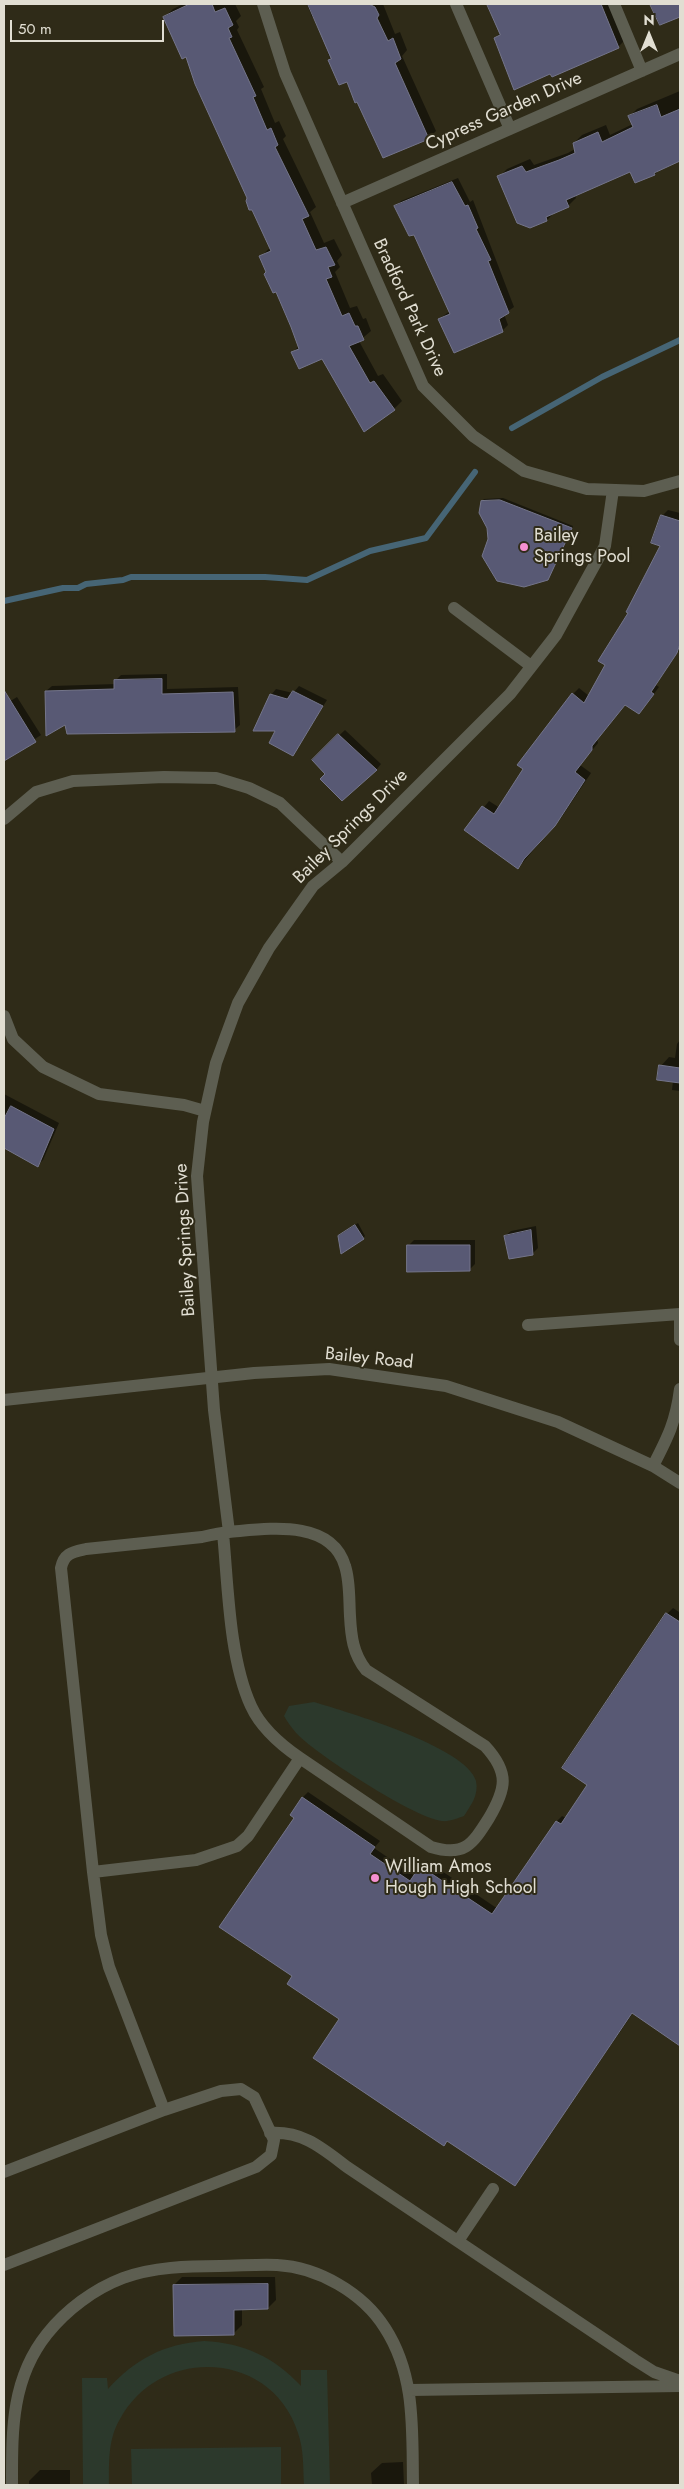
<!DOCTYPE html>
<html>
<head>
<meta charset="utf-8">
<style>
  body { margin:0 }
  #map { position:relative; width:684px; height:2489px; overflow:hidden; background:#2f2b18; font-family:Jost,sans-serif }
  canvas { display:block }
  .frame { position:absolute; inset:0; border:5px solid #e1ded2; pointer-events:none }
  .north { position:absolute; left:624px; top:10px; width:50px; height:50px; -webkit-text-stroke:4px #2f2b18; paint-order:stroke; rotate:0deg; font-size:14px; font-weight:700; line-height:20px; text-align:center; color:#e1ded2 }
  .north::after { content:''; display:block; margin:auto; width:18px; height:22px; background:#e1ded2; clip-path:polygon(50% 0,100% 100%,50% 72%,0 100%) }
  .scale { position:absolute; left:10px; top:20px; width:154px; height:22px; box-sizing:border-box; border:2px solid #e1ded2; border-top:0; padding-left:6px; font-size:15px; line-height:18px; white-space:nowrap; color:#e1ded2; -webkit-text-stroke:4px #2f2b18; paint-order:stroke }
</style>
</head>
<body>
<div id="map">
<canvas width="684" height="2489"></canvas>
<div class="frame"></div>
<div class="north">N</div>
<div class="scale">50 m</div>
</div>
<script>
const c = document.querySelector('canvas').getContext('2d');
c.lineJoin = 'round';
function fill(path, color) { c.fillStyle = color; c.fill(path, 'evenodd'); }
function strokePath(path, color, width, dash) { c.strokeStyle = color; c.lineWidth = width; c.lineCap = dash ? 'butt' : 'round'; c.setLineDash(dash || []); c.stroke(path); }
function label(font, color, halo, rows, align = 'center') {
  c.font = font + ' Jost,sans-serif'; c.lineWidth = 4; c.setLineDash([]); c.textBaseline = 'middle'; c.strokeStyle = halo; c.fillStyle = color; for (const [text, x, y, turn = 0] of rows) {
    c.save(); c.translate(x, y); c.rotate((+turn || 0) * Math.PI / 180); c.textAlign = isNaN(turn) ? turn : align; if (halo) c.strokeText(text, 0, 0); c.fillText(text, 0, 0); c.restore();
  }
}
fill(new Path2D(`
  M314 1702C347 1712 467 1747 476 1781 479 1795 471 1805 464 1816 458 1818 449 1822 442 1821 415 1818 328 1761 306 1742 296 1734 290 1726 284 1716L289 1706Z
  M204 2341C244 2343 274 2357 301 2386V2370H327L330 2485H304C303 2468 304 2450 298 2433 272 2350 160 2345 120 2419 108 2439 109 2462 109 2485H83L82 2378H107L108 2389C135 2359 164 2344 204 2341Z
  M281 2447V2485H132L131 2449Z`), '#2c392c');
fill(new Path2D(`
  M183 4H235L241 16 236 21 239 27 237 30 264 87 261 89 275 123 279 121 286 136 283 139 316 207 310 212 324 243 334 239 342 255 337 261 340 267 335 272 350 308 357 306 363 319 366 318 371 331 359 341 378 376 383 374 402 401 394 409 322 357 293 352 299 346 261 256 271 247 187 55 165 17 173 9Z
  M307 4H383L395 34 400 32 407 50 402 56 436 131 429 138 384 156 348 80 339 84 315 16 312 17Z
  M489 4H610L624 41 618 47 495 38 501 32Z
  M680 91V160L660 169 655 174 631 170 575 195 576 198 568 206 555 212 547 220 499 177 507 169 530 159 534 165 568 153 575 149 574 143 582 135 606 125 610 135 633 124 629 117 637 109Z
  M458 178 470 202 473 200 514 307 504 314 508 325 502 331 439 319 450 311 415 233 395 207 401 201Z
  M503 498 573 526 548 579 489 539 482 501 484 499Z
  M668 510 680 513V649L656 685 659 687 645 706 639 712 626 704 597 739 598 743 580 765 591 773 561 818 518 868 466 830 489 801 500 808 573 694 579 688 589 696 607 664 662 546V516Z
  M167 674V689L238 687 240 725 234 730 66 723 46 691 52 686 116 684V680L121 675Z
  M299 686 327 700 293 754 277 729 271 695 276 689 293 693Z
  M17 697 41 735 9 756 4 751V705Z
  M345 730 381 764 376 770 327 774 313 760Z
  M680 1040V1091L672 1090 673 1081 661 1066 669 1057 675 1058 677 1044Z
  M4 1094 59 1123 43 1160 37 1166 4 1147Z
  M358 1223 365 1236 363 1238 339 1236Z
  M536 1226 538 1248 533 1253 505 1236 511 1231Z
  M414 1240H475V1264L470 1269 408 1246Z
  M673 1608 679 1612 680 1611V2044L633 2013 515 2184 294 1976 295 1817 302 1798 308 1792 380 1841 374 1848 415 1876 427 1861 498 1909 557 1821 562 1816 566 1818 589 1784 667 1614Z
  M182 2277H275L276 2300 268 2308 242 2309V2325L234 2333 174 2285Z
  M403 2462 404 2485H372L371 2473 382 2463Z
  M40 2470H70V2485H29V2481Z`), '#0007');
strokePath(new Path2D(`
  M512 428 602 377 680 340
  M4 601 63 588H78L86 584 123 580 131 577H265L307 580 370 551 426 538 475 472`), '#466575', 6);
const building = new Path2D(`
  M190 4H212L215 12 225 8 233 25 228 28 232 37 229 38 256 96 253 97 267 130 271 128 278 145 275 147 309 216 302 219 316 250 326 247 335 265 328 267 332 277 326 279 342 316 349 313 355 326H358L364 340 349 346 370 383 374 381 395 410 364 432 322 359 299 369 291 352 299 349 291 327 276 292 273 293 264 274 266 272 259 256 271 251 252 210H249L246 201 247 198 195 84 186 57 182 59 163 17Z
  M308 4H369L375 7 379 15 377 18 388 41 393 38 401 59 395 63 429 139 383 158 357 102 355 103 347 82 339 85 328 60 331 59Z
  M487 4H601L619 48 552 77 550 74 514 90 494 38 500 35Z
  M650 4H680V17L660 25Z
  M657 105 661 117 680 109V161L654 173 655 175 635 183 630 172 566 200 569 207 546 217 547 221 530 228 517 223 497 176 522 166 526 172 559 160 575 153 573 143 598 132 602 142 633 127 628 116Z
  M452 182 465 206 468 205 478 228 476 229 491 260 488 261 509 313 499 319 503 332 454 353 438 319 450 314 414 235 409 236 394 206Z
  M500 500 572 528 548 580 524 587 497 581 482 556 488 539 487 528 479 513 481 501Z
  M661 515 680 521V644L677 653 651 692 654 694 639 714 625 705 592 746V750L575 772 585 780 555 826 524 859 518 869 464 830 482 806 494 814 523 769 517 765 572 693 584 703 605 665 598 661 628 613 626 612 660 546 651 543Z
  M162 679V694L233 692 235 732 67 734 65 725 46 736 45 691 114 689V680Z
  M4 690 36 742 4 761Z
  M293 691 323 706 293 756 269 743 275 731H253L270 694 287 699Z
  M338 734 377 770 342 801 320 779 325 774 312 760Z
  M659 1065 680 1068V1083L657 1080Z
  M11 1106 54 1129 38 1167 4 1148V1119Z
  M355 1225 364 1239 341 1254 338 1236Z
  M531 1230 533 1255 509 1259 504 1236Z
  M407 1245H470V1271L407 1272Z
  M666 1613 680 1622V2046L632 2013 515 2186 447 2141 444 2146 313 2058 339 2019 287 1984 292 1976 219 1927 294 1818 290 1815 302 1797 375 1847 370 1854 410 1881 420 1866 492 1914 556 1821 561 1824 587 1785 562 1768Z
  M268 2284V2309L234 2310V2335L174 2336 173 2285Z`);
fill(building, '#585974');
strokePath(building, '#74758a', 1);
strokePath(new Path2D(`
  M263 4 285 73 423 386 473 436 524 471 587 489 644 491 680 481
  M456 4 510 129
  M614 4 642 71
  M342 203 680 54
  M454 608 531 666
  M4 819 36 792 73 781 164 777 216 778 249 788 280 803 342 862
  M4 1016 13 1039 43 1067 99 1094 184 1105 205 1111
  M680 1314V1340
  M528 1325 680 1314
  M4 1400 254 1373 329 1369 446 1386 558 1422 653 1466 680 1483
  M653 1466C668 1437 676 1421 680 1389
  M229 1532 214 1410 197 1176 203 1122 216 1063 238 1003 269 948 313 886 342 862 510 694 556 635 605 546 613 490
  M223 1533C228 1585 229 1658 251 1706 261 1728 281 1745 300 1758L431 1847C464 1857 472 1845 489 1818 506 1789 510 1773 485 1746L366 1670C353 1654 351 1636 350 1616 349 1599 350 1581 345 1566 331 1518 266 1529 229 1532 220 1533 211 1535 202 1537L86 1549C73 1552 64 1553 61 1568L93 1872 196 1860 237 1846 248 1836 300 1758
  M93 1872 101 1935 109 1967 164 2110
  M270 2133C303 2131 322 2148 347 2167L635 2360 654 2372 680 2381
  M4 2172 164 2110 221 2091 241 2089 254 2097 274 2140 271 2155 256 2167 4 2265
  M458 2241 493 2189
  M410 2390 680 2386
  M12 2485C12 2431 11 2379 47 2334 66 2310 94 2289 123 2278 153 2267 188 2266 220 2266 239 2266 258 2264 277 2265 318 2267 363 2293 385 2328 416 2376 412 2430 413 2485`), '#5d5e51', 12);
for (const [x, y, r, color] of [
  [524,547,5,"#f690d1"],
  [375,1878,5,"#f690d1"]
]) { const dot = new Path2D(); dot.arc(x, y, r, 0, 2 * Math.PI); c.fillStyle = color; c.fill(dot); strokePath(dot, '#2f2b18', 2); }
label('18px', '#e1ded2', '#2f2b18', [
  ["Cypress Garden Drive",504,112,-24],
  ["Bradford Park Drive",409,308,65],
  ["Bailey Springs Drive",351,827,-45],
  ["Bailey Springs Drive",186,1240,-93],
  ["Bailey Road",369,1359,6]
]);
label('18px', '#e1ded2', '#2f2b18', [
  ["Bailey",534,537],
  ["Springs Pool",534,558],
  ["William Amos",385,1868],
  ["Hough High School",385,1889]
], 'left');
</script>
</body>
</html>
